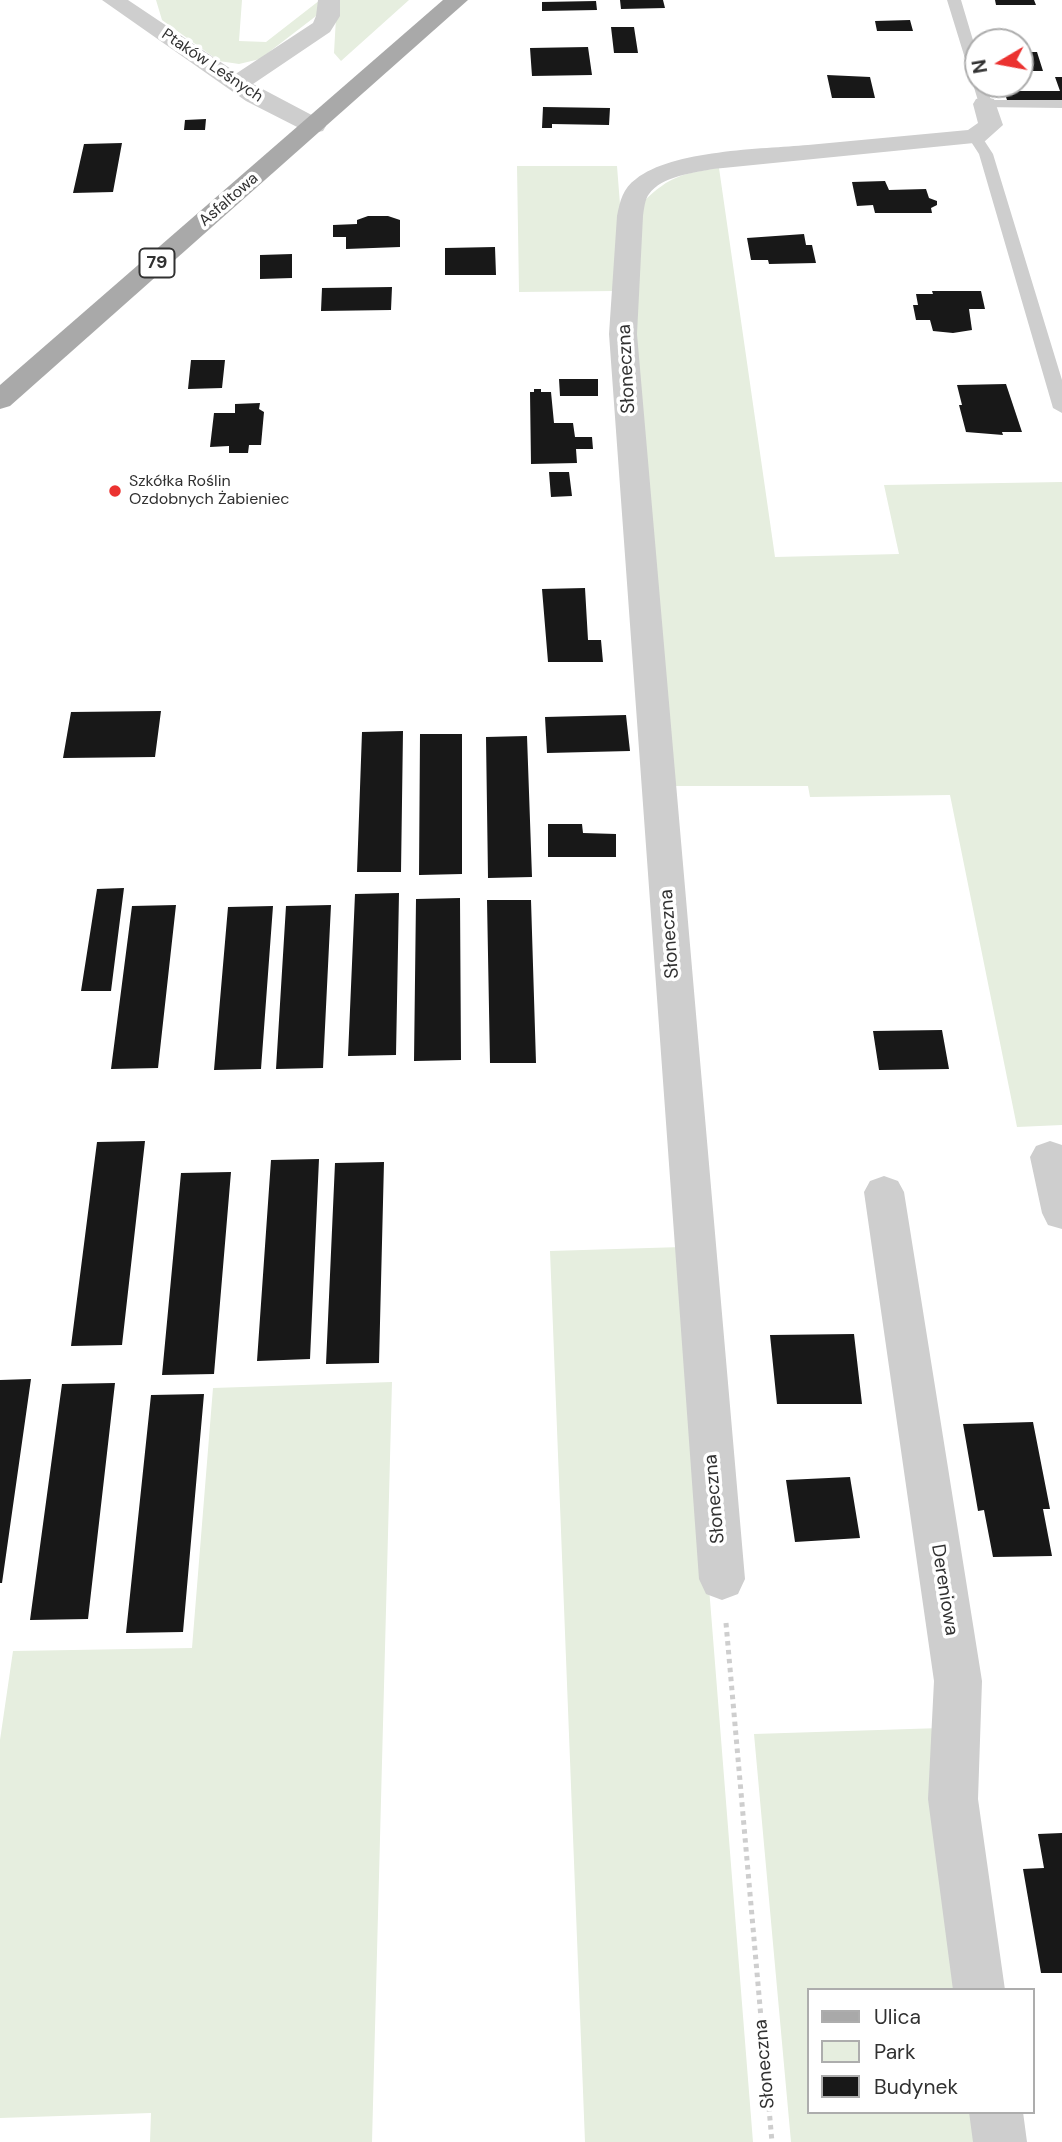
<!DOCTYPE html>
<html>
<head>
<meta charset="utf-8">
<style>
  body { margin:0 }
  #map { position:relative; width:1062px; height:2142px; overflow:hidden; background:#fff; font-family:"DM Sans",sans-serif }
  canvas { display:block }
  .legend { position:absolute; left:807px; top:1988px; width:228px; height:126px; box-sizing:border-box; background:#fff; border:2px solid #adadad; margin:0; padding:9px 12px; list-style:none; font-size:21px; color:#313131 }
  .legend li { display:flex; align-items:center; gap:14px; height:35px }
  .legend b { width:35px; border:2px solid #adadad }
  .north { position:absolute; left:964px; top:28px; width:70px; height:70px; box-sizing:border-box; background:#fff; border:2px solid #adadad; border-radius:50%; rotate:260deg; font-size:19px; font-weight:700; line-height:28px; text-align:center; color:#313131 }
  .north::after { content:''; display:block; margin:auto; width:24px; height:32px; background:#eb3230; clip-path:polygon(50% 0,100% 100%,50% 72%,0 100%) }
</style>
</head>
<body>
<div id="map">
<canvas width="1062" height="2142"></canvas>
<ul class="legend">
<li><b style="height:9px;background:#a9a9a9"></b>Ulica</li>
<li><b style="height:19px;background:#e6eedf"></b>Park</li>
<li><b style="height:19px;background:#181818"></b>Budynek</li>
</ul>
<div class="north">N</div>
</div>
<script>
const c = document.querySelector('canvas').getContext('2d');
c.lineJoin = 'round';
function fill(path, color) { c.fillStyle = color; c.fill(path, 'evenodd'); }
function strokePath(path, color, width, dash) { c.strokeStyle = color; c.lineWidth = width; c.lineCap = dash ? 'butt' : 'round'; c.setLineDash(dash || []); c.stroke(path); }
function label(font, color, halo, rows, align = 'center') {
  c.font = font + ' "DM Sans",sans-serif'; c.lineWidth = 7; c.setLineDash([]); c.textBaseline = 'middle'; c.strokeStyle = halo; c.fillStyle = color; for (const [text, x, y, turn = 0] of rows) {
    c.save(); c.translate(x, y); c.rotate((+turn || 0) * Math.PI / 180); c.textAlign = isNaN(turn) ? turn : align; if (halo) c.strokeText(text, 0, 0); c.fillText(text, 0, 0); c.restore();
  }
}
fill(new Path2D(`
  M156 0H242L239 41 266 42 320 0V13L260 59 239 64 219 61 162 20Z
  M337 0H409L341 61 334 53Z
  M517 166H617L621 217 615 291 519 292Z
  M719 168 775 557 899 554 884 485 1062 482V1125L1017 1127 950 795 810 797 808 786H674L632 313 643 202C671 175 682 174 719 168Z
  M682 1247 753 2142H585L550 1251Z
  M392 1382 372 2142H150L151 2113 0 2118V1740L13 1651 192 1648 213 1388Z
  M941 1728 967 1990H808V2112H983L987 2142H791L754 1734Z`), '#e6eedf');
fill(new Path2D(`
  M620 0H663L665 8 621 9Z
  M995 0H1034L1036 5H996Z
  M596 1 597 10 542 11V2Z
  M910 20 913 31H877L875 21Z
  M611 27H634L638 53H614Z
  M588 47 592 75 532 76 530 48Z
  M1020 52H1037L1043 71H1020Z
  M827 75 870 77 875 98H832Z
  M1055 77H1062V100H1007L1004 91H1060Z
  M543 107 610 108 609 125 552 124V128H542Z
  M206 119 205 130H184L185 120Z
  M122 143 113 192 73 193 84 144Z
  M885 181 889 190 926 189 929 198 937 201V205L931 208 932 213H875L873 205 857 206 852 182Z
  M368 216H388L400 220V247L346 249V237H333V225L357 224V220Z
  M804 234 806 245H812L816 263 769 264 768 260H751L747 238Z
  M495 247 496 275H445V248Z
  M292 254V278L260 279V255Z
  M392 287 391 310 321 311 322 288Z
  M932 291H981L985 309H969L972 330 953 333 933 331 930 320H916L913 305H918L916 294H933Z
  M191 360H225L222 388 188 389Z
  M559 379H598V396H560Z
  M1006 384 1022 432H1002L1003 435 966 432 959 405H962L957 385Z
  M534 389H541V392H551L554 423H573L575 437H592L593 449H576L577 463 531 464 530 392H534Z
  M260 403 259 409 264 412 261 445H249L248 453H229V446L210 447 214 413H235V404Z
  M549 472H569L572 496 551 497Z
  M585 588 588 640H601L603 662H548L542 589Z
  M161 711 155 757 63 758 71 712Z
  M626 715 630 751 547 753 545 717Z
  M403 731 401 872H357L362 732Z
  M420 734H462V874L419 875Z
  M527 736 532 877 488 878 486 737Z
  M548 824H582L583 833 616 834V857H548Z
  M124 888 111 991H81L97 889Z
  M399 893 396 1055 348 1056 355 894Z
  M460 898 461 1060 414 1061 416 899Z
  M487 900H531L536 1063H490Z
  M176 905 158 1068 111 1069 132 906Z
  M331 905 323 1068 276 1069 286 906Z
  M273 906 261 1069 214 1070 228 907Z
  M942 1030 949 1069 879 1070 873 1031Z
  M145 1141 122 1345 71 1346 97 1142Z
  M319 1159 310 1359 257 1361 271 1160Z
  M384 1162 379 1363 326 1364 335 1163Z
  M231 1172 214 1374 162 1375 181 1173Z
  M854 1334 862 1404H777L770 1335Z
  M31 1379 2 1583H0V1380Z
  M115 1383 88 1619 30 1620 62 1384Z
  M204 1394 183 1632 126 1633 151 1395Z
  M1033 1422 1050 1509H1043L1052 1556 993 1557 984 1510 978 1511 963 1424Z
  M850 1477 860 1538 795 1542 786 1480Z
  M1062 1833V1973H1041L1023 1869 1044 1868 1038 1834Z`), '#181818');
strokePath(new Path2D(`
  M726 1623 772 2142`), '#cecece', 5, [4.5, 4.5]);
fill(new Path2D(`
  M947 0H961L978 57V84H986L991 100H1062V108L980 107Z
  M975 133 980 134 993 154 1062 380V413L1053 408 979 154 968 137Z`), '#cecece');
fill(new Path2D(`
  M102 0H128L237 73 313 23 316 16 318 0H340V16L330 32 253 84 323 121 326 126 323 131 314 133 305 131 246 101Z
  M985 97 994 99 1003 125 984 142 713 169C693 173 662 176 649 194 645 199 644 209 643 216L637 334 745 1579 738 1594 722 1600 706 1594 699 1579 609 334 617 216C620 201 623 188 636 179 672 150 762 149 808 145 861 140 915 135 968 130L978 123 973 104 976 99Z
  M1050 1141 1062 1145V1229L1048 1225 1042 1213 1030 1157 1036 1146Z
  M884 1176 898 1181 904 1192 982 1681 978 1799 1005 1990H953L928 1799 934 1681 864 1192 870 1181Z
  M969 2112H1023L1027 2142H973Z`), '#cecece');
fill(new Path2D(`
  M443 0H468L10 406 0 409V385Z`), '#a9a9a9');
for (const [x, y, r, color] of [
  [115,491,7,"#eb3230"]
]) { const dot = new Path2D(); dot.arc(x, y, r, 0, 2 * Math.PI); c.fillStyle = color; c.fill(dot); strokePath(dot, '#fff', 2.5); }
label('16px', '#313131', '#fff', [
  ["Ptaków Leśnych",212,66,34],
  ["Asfaltowa",229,200,-41]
]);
label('16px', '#313131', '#fff', [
  ["Szkółka Roślin",129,482],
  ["Ozdobnych Żabieniec",129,500]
], 'left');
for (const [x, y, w] of [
  [157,263,35]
]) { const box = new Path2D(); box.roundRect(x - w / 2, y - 14.5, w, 29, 5); c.fillStyle = '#fff'; c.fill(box); strokePath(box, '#313131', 2); }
label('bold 18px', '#313131', null, [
  ["79",157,263]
]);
label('19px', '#313131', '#fff', [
  ["Słoneczna",627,369,-93],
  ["Słoneczna",670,934,-94],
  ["Słoneczna",715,1499,-95],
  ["Dereniowa",944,1590,81],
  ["Słoneczna",765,2064,-95]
]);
</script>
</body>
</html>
